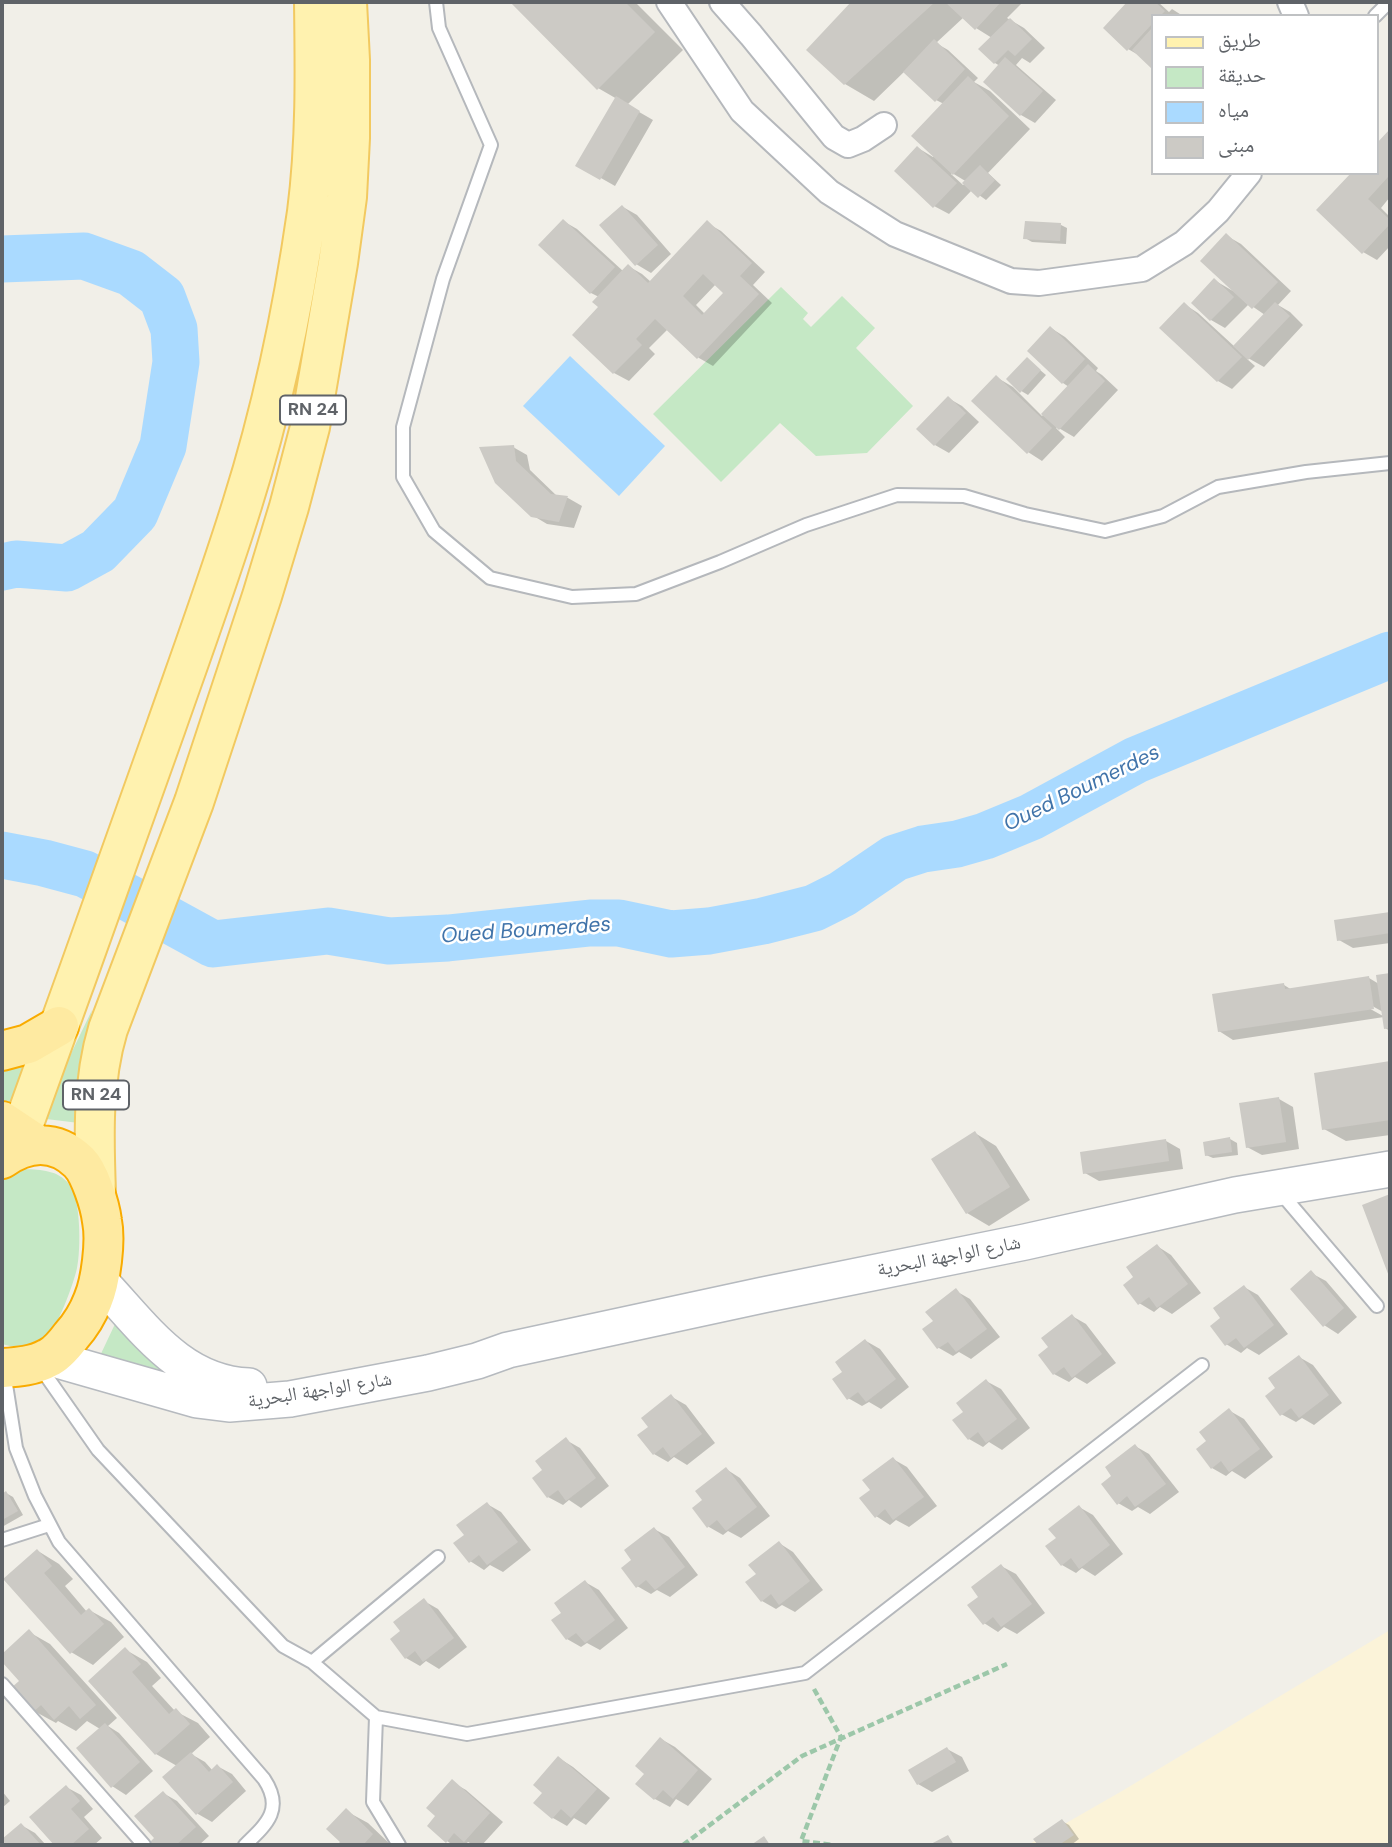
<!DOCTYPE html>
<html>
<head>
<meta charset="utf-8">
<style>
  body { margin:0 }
  #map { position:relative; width:1392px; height:1847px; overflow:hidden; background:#f1efe8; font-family:"DM Sans","Noto Naskh Arabic",sans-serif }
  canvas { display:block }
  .frame { position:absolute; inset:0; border:4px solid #5f6368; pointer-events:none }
  .legend { position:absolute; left:1151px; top:14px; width:228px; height:161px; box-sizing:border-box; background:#fff; border:2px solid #bfc1c3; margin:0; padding:9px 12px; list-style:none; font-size:21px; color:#5f6368 }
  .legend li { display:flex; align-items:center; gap:14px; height:35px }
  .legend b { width:35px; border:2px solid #bfc1c3 }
</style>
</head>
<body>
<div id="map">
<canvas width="1392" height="1847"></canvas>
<div class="frame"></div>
<ul class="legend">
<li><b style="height:9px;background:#fff2af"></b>طريق</li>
<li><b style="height:19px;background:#c5e8c5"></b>حديقة</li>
<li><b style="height:19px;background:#aadaff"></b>مياه</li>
<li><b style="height:19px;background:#cccac5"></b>مبنى</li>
</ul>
</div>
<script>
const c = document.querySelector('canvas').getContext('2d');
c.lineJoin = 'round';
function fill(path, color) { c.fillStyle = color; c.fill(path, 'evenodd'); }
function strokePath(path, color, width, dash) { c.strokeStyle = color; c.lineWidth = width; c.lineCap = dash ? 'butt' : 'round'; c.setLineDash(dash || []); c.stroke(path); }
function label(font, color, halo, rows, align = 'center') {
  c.font = font + ' "DM Sans","Noto Naskh Arabic",sans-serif'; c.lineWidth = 5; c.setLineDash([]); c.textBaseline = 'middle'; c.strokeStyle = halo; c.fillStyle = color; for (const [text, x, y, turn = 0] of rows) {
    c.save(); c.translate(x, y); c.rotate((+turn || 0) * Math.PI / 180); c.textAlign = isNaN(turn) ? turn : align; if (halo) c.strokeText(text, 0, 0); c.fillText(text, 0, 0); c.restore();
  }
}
fill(new Path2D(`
  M781 287 808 313 803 319 811 327 842 296 875 328 856 348 913 406 867 453 816 456 780 423 721 482 653 414Z
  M92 1010 83 1055 79 1123 38 1118 54 1089Z
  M37 1054 5 1112 2 1109V1067Z
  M25 1169C41 1170 58 1170 69 1184 81 1197 81 1250 77 1268 74 1283 56 1332 44 1340 33 1348 13 1348 2 1344V1184L4 1180Z
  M115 1324 142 1347 206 1393 98 1360Z`), '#c5e8c5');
fill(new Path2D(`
  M1390 1630V1845H1028L1122 1791Z`), '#fbf3d9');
fill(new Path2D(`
  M570 356 665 446 619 496 523 406Z`), '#aadaff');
fill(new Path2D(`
  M513 2H635L683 50 627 105 653 120 615 186 578 165 617 99 598 88Z
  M853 2H1023L1007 18 1024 28 1045 48 1030 63 1022 58 1016 65 1056 100 1035 123 1021 115 985 82 1000 66 995 63 992 38 976 28 964 17 936 43 948 50 978 78 974 82 990 91 1030 129 988 173 1001 185 986 200 972 190 949 214 934 206 918 148 933 157 934 156 944 104 936 100 905 71 874 101 845 84 808 50ZM952 173 967 182 963 185 951 174Z
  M1129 2H1158L1169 12 1172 9 1183 16H1152V67L1142 57 1128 49 1105 27Z
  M1390 132V197L1381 208 1390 217V246L1377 260 1363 252 1352 173H1376V142L1379 144Z
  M623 207 637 215 671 254 651 273 636 264Z
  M563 221 577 229 623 271 628 266 642 274 651 282 707 223 721 231 765 272 753 285 772 303 713 366 699 358 668 329 649 348 655 354 629 381 614 373 574 335 601 307 599 297 591 293 540 245ZM716 284 725 293 705 314 696 305Z
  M1061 225 1067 228 1066 244 1032 242 1025 238Z
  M1227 236 1241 244 1291 291 1278 305 1290 312 1303 325 1264 367 1248 358 1247 359 1255 366 1232 389 1218 381 1162 328 1184 304 1198 313 1235 347 1265 315 1249 304 1225 328 1211 320 1193 303 1214 280 1233 291Z
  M1051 328 1065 337 1098 368 1096 371 1102 375 1118 390 1074 437 1057 427 1056 428 1065 437 1042 461 1028 452 996 377 1013 387 1042 416 1069 387 1063 383Z
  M1027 359 1046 375 1028 395 1018 389Z
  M948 398 962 406 979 422 949 453 935 445Z
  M513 447 527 455 530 470 558 497 568 498 582 506 574 528 547 524 532 515 496 482Z
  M1390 913V943L1353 948 1339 940 1336 922Z
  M1390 975V1031L1385 1028 1384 1017 1233 1040 1219 1031 1284 985 1292 990 1369 978 1379 984 1378 977ZM1367 1003 1383 1012V1016L1365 1006Z
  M1390 1063V1135L1346 1141 1324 1129 1316 1074Z
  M1279 1099 1293 1107 1299 1149 1262 1155 1247 1147Z
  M975 1133 996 1146 1030 1200 989 1226 967 1213Z
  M1230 1139 1237 1143 1238 1155 1213 1158 1206 1155Z
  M1166 1141 1180 1149 1183 1169 1099 1181 1085 1173Z
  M1157 1246 1171 1255 1201 1293 1172 1314 1160 1307 1154 1312 1139 1303 1136 1277Z
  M1311 1273 1326 1281 1357 1317 1338 1334 1324 1325Z
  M1244 1287 1258 1295 1288 1334 1259 1355 1247 1348 1241 1353 1226 1344 1223 1318Z
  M956 1291 970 1299 1000 1337 971 1359 959 1352 953 1356 939 1348 924 1330 935 1322Z
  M1072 1316 1086 1324 1116 1363 1087 1384 1075 1377 1069 1382 1054 1374 1051 1347Z
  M866 1341 880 1349 909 1387 881 1409 869 1402 862 1406 848 1398Z
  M1299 1357 1313 1365 1342 1403 1314 1425 1302 1418 1296 1422 1281 1414 1278 1388Z
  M986 1381 1001 1389 1030 1428 1002 1450 989 1442 983 1447 969 1439 966 1412Z
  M672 1397 686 1405 715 1443 687 1465 674 1457 668 1462 654 1454Z
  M1230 1411 1244 1419 1273 1457 1245 1479 1232 1471 1226 1476 1212 1468 1208 1442Z
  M566 1440 580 1448 609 1486 581 1508 569 1500 563 1505 548 1497 534 1479 545 1471Z
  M1135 1446 1149 1454 1179 1492 1150 1514 1138 1507 1132 1511 1118 1503 1114 1477Z
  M893 1459 907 1467 937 1506 909 1527 896 1520 890 1525 876 1516Z
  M726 1469 740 1478 770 1516 741 1538 728 1531 723 1535 709 1527 695 1508 705 1500Z
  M6 1493 13 1497 23 1515 2 1527V1496Z
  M487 1504 501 1512 531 1550 503 1572 490 1565 484 1570 470 1561 466 1535Z
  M1079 1507 1093 1515 1123 1554 1095 1576 1082 1568 1076 1573 1062 1565 1058 1538Z
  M654 1529 669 1537 698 1575 670 1597 657 1590 651 1594 637 1586 633 1560Z
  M779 1543 793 1552 823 1590 795 1612 782 1605 776 1609 762 1601 758 1575Z
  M38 1551 59 1564 73 1579 65 1586 87 1612 89 1610 111 1622 124 1637 93 1665 71 1652 6 1579Z
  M1001 1566 1016 1574 1045 1613 1017 1634 1004 1627 998 1632 984 1623 980 1597Z
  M585 1582 599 1590 628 1628 600 1650 587 1643 581 1647 567 1639Z
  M424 1601 438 1609 467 1647 439 1669 426 1661 420 1666 406 1658 402 1631Z
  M29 1632 50 1644 117 1718 108 1726 119 1733 153 1771 126 1795 112 1786 100 1729 87 1721 76 1731 58 1721 56 1723 34 1711 22 1681 2 1659V1656Z
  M126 1650 147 1662 161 1678 152 1686 175 1711 198 1723 210 1737 191 1754 205 1762 213 1771 217 1766 232 1774 246 1791 212 1822 198 1814 165 1777 177 1766 156 1754 91 1681Z
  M661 1739 675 1747 712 1779 688 1806 676 1799 670 1807 655 1799 638 1783 646 1774Z
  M947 1749 962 1757 969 1771 932 1792 918 1784Z
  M559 1758 573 1767 610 1798 586 1825 574 1818 567 1826 553 1818 544 1793Z
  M452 1782 466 1790 503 1822 482 1845H474L468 1842 465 1845H453L447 1841 438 1816Z
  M66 1787 81 1795 93 1809 84 1817 102 1838 94 1845H56L32 1818Z
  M2 1791 10 1801 2 1808Z
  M163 1793 177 1801 209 1836 199 1845H150L157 1839Z
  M346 1811 368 1823 391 1845H339L342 1842Z
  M1062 1821 1069 1825 1079 1839 1071 1845H1040L1036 1840Z
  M21 1825 35 1833 46 1845H2V1842Z`), '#0003');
strokePath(new Path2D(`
  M2 259 84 256 131 273 162 297 174 329 176 362 163 446 135 513 98 551 67 568 16 564 2 567
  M2 855 44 863 85 874 213 944 328 931 389 941 448 938 590 923H619L671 934 709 931 763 921 814 908 842 894 895 858 923 849 957 844 985 836 1031 817 1136 760 1390 655`), '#aadaff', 47);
fill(new Path2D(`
  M510 2H625L655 32 597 90Z
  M851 2H935L844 85 806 50Z
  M945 2H1001L975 30Z
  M1127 2H1155L1165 11 1160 16H1152V24L1127 51 1103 28Z
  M1010 18 1032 39 1015 56 1008 50 994 64 978 49Z
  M1152 28V69L1132 50Z
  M934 39 965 69 935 102 903 72Z
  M1005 57 1043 91 1020 116 983 82Z
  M968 76 1009 116 953 175 911 136Z
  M616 96 640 111 600 180 575 166Z
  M1390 129V179L1388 177 1368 199 1388 218 1390 215V224L1362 254 1316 210 1351 173H1376V144Z
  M917 146 957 183 933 208 894 171Z
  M980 165 995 180 978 198 962 183Z
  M622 205 658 245 635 266 599 225Z
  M563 219 615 267 590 294 538 245Z
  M707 220 752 263 740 276 759 294 697 359 655 319 636 339 642 345 613 374 572 335 598 307 592 302 628 264 648 283ZM703 274 723 293 702 315 683 296Z
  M1025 221 1061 223 1060 241 1023 239Z
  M1226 233 1278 282 1252 309 1200 261Z
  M1214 278 1234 297 1210 321 1191 303Z
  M1184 302 1242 357 1217 382 1159 328Z
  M1275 302 1290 316 1248 360 1233 346Z
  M1050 326 1085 359 1062 384 1027 351Z
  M1027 357 1041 370 1020 393 1006 379Z
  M1088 364 1105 381 1059 430 1041 414Z
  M996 375 1052 428 1027 454 971 401Z
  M948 396 966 413 934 446 916 429Z
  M514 445 516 461 551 494 568 496 559 522 531 517 495 483 479 447Z
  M1390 912V933L1337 941 1334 920Z
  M1390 973V1028L1384 1029 1376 975Z
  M1369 976 1374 1009 1218 1032 1212 994 1284 983 1285 989Z
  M1390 1061V1120L1322 1130 1314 1073Z
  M1279 1097 1286 1142 1246 1148 1239 1103Z
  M975 1131 1010 1187 966 1214 931 1159Z
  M1230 1137 1232 1152 1205 1156 1203 1142Z
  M1166 1139 1169 1161 1083 1174 1080 1152Z
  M1390 1194V1279L1362 1205Z
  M1157 1244 1188 1284 1157 1308 1149 1297 1138 1305 1123 1285 1133 1277 1126 1267Z
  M1311 1270 1344 1308 1323 1327 1290 1289Z
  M1244 1285 1274 1325 1244 1348 1236 1338 1225 1346 1210 1326 1220 1318 1213 1308Z
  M956 1288 987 1329 956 1352 948 1342 937 1349 922 1329 933 1321 925 1312Z
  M1072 1314 1102 1354 1072 1378 1064 1367 1053 1375 1038 1355 1048 1347 1041 1338Z
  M865 1339 896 1379 866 1402 858 1392 847 1400 832 1379 842 1372 835 1362Z
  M1299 1355 1329 1395 1299 1418 1291 1408 1280 1416 1265 1396 1275 1388 1268 1378Z
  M986 1379 1017 1419 986 1443 978 1432 968 1440 952 1420 963 1412 956 1403Z
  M671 1394 702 1434 671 1458 663 1447 653 1455 637 1435 648 1427 641 1418Z
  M1229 1408 1260 1449 1229 1472 1221 1461 1211 1469 1196 1449 1206 1441 1199 1432Z
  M566 1437 596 1478 566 1501 558 1490 547 1498 532 1478 542 1470 535 1461Z
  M1135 1444 1166 1484 1135 1507 1127 1496 1117 1505 1101 1484 1111 1476 1105 1467Z
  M893 1457 924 1497 893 1520 885 1509 875 1518 859 1498 870 1490 862 1480Z
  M726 1467 757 1507 726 1531 717 1520 707 1528 692 1508 702 1500 695 1491Z
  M6 1491 18 1511 2 1520V1494Z
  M487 1502 518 1542 487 1565 479 1555 469 1563 453 1543 464 1535 456 1525Z
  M1079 1505 1110 1545 1079 1569 1071 1558 1061 1566 1045 1546 1056 1538 1048 1529Z
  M654 1527 685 1567 655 1590 646 1580 636 1588 621 1568 631 1560 624 1550Z
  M779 1541 810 1581 779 1605 771 1594 761 1602 745 1582 756 1574 748 1565Z
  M37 1549 52 1566 44 1573 81 1615 89 1608 104 1624 70 1654 3 1579Z
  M1001 1564 1032 1604 1001 1627 993 1617 983 1625 967 1605 978 1597 971 1587Z
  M585 1580 615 1620 585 1643 576 1633 566 1640 551 1620 561 1613 554 1603Z
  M424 1598 454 1638 423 1662 415 1651 405 1659 390 1639 400 1631 393 1622Z
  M29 1629 96 1705 80 1719 69 1706 54 1720 41 1705 33 1712 11 1688 19 1681 2 1662V1654Z
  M125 1647 141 1664 132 1672 169 1714 176 1708 190 1724 155 1755 88 1681Z
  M105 1723 140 1762 111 1788 76 1748Z
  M660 1737 698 1770 673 1799 663 1790 654 1800 635 1784 644 1774 635 1766Z
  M947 1747 956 1762 917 1785 908 1770Z
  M191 1752 209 1772 217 1764 233 1782 196 1815 162 1777Z
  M558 1756 597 1789 571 1818 561 1809 552 1819 533 1803 542 1793 533 1785Z
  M452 1779 490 1813 464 1842 454 1833 446 1843 427 1826 435 1816 426 1808Z
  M66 1785 80 1801 71 1809 89 1829 71 1845H54L29 1817Z
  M163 1791 196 1827 176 1845H147L154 1838 134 1816Z
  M346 1808 373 1834 363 1845H337L340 1842 326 1829Z
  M1062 1819 1074 1835 1059 1845H1038L1033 1839Z
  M21 1823 41 1845H2V1839Z
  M948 1835 954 1845H929Z
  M764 1836 770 1845H751Z`), '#cccac5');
const service = new Path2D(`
  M436 2 439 28 491 145 443 279 403 427V477L434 531 490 578 572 597 636 594 720 562 806 525 897 495 964 496 1025 514 1105 531 1163 516 1218 487 1306 472 1390 463
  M1375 16 1389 2
  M1280 1192 1377 1306
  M40 1367 98 1450 283 1646 312 1662 376 1717 467 1734 805 1673 1202 1365
  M4 1372 16 1448 35 1496 59 1542 264 1779C284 1809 267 1824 245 1845
  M2 1540 49 1525
  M312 1662 438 1557
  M2 1684 144 1845
  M376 1717 373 1802 399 1845`);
const minor = new Path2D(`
  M669 2 742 111 829 192 895 234 1011 281 1039 283 1142 269 1184 243 1218 211 1249 173
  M722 2 751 35 834 137 848 145 863 139 884 125
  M1290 2 1296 16`);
const secondary = new Path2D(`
  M98 1279C143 1326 179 1383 249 1386
  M50 1358 197 1400 229 1404 290 1399 428 1373 477 1361 508 1350 763 1295 1025 1242 1235 1195 1390 1169`);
const primary = new Path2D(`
  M14 1151C65 1010 116 868 166 727 192 653 219 579 242 505 272 410 293 310 307 212 316 142 315 72 314 2
  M96 1193C94 1138 92 1082 108 1029L194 802 262 596 289 507 310 427 338 263 347 197 350 138V60L347 2`);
const trunk = new Path2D(`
  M2 1051 28 1044 59 1026
  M2 1121 38 1145
  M2 1159C27 1141 56 1139 79 1162 90 1173 100 1205 102 1221 106 1241 101 1281 93 1300 88 1313 80 1326 71 1336 65 1344 57 1354 48 1358 34 1366 17 1367 2 1368`);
strokePath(service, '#b5b8bc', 16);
strokePath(minor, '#b5b8bc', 28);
strokePath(secondary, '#b6babf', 38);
strokePath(primary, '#f2c960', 42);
strokePath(trunk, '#f9ab00', 42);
strokePath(new Path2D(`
  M814 1689 841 1737 801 1841 833 1845
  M683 1845 802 1756 1007 1664`), '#9cc7a9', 4.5, [7, 3.5]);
strokePath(service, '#fff', 12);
strokePath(minor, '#fff', 24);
strokePath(secondary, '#fff', 35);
strokePath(primary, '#fff2af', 38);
strokePath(trunk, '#feeaa1', 38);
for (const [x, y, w] of [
  [313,410,66],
  [96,1095,66]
]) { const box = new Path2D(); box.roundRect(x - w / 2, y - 14.5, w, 29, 5); c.fillStyle = '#fff'; c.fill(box); strokePath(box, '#5f6368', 2); }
label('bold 18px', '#5f6368', null, [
  ["RN 24",313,410],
  ["RN 24",96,1095]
]);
label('19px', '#5f6368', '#fff', [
  ["شارع الواجهة البحرية",949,1257,-11],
  ["شارع الواجهة البحرية",320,1391,-9]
]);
label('italic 21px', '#4174aa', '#fff', [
  ["Oued Boumerdes",1082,789,-26],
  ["Oued Boumerdes",526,931,-4]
]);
</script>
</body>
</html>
